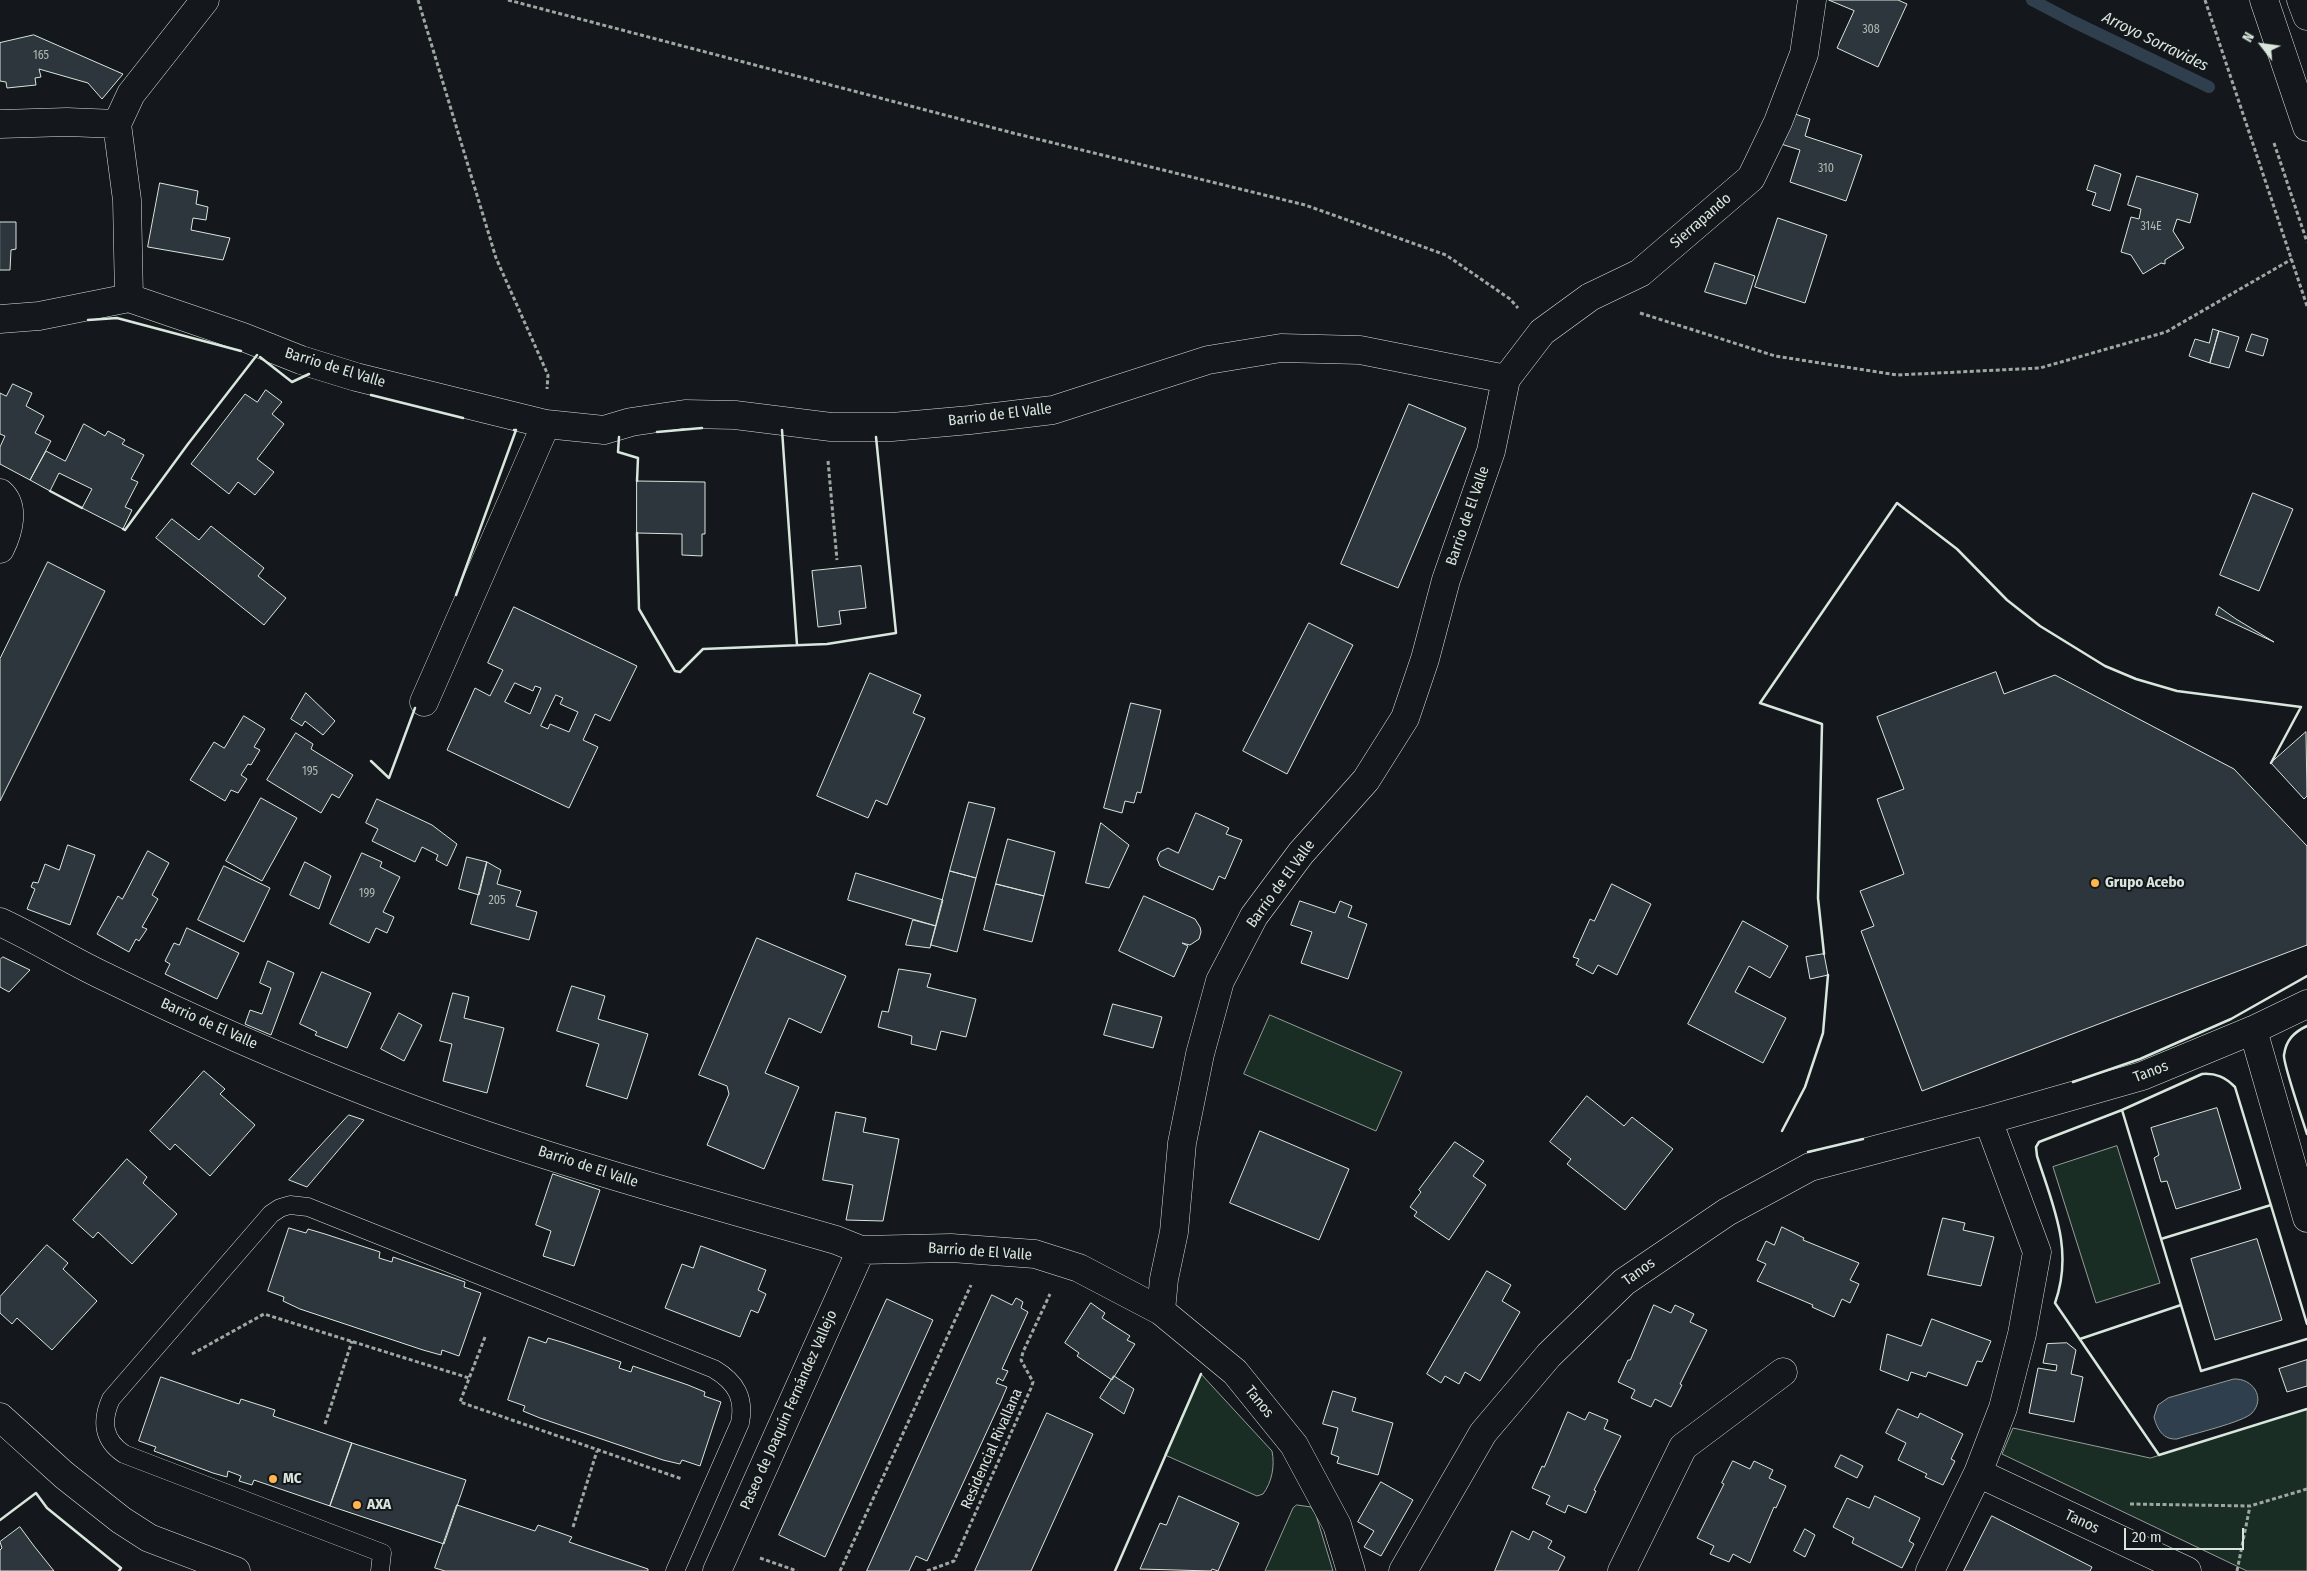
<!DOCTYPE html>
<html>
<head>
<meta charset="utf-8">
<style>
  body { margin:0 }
  #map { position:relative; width:2307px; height:1571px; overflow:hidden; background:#14181c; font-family:"Fira Sans Condensed",sans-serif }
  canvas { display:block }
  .north { position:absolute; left:2237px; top:20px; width:50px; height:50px; -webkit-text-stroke:4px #14181c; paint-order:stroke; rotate:300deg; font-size:14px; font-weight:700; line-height:20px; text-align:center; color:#d8e6dc }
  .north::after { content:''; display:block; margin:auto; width:18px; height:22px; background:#d8e6dc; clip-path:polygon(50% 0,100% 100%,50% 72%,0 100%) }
  .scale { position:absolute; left:2124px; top:1528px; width:120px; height:22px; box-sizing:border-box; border:2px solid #d8e6dc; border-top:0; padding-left:6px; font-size:15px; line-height:18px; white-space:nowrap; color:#d8e6dc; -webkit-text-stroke:4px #14181c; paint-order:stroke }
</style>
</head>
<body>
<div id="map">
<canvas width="2307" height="1571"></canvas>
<div class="north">N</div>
<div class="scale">20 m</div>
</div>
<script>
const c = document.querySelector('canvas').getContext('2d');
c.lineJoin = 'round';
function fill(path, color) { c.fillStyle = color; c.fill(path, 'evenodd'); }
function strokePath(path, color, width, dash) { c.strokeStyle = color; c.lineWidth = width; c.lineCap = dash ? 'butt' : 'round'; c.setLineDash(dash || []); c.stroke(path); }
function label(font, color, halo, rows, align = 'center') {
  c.font = font + ' "Fira Sans Condensed",sans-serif'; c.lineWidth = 4; c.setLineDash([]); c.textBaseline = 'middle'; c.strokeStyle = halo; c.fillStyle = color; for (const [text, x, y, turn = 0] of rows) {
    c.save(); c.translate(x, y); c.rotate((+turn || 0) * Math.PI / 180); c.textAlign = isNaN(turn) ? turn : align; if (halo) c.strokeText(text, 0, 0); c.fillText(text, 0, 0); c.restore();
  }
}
const green = new Path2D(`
  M1270 1015 1402 1072 1376 1131 1244 1074Z
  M2117 1146 2160 1283 2096 1303 2053 1167Z
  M1201 1374 1272 1451C1275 1466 1272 1482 1263 1494L1257 1496 1165 1455Z
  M2307 1409V1571H2247L2002 1454 2013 1428 2150 1458Z
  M1297 1505 1311 1507 1316 1515 1333 1571H1265L1293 1508Z`);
fill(green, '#1a2d24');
strokePath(green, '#939e99', 1);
const water = new Path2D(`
  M2234 1379C2253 1378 2266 1398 2252 1413 2244 1422 2192 1434 2177 1439 2163 1440 2157 1429 2154 1417L2158 1405 2168 1398Z`);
fill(water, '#2f3f4d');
strokePath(water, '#939e99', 1);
strokePath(new Path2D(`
  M2032 0 2072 21 2209 87`), '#2f3f4d', 12);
const building = new Path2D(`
  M1829 0H1898L1907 4 1878 67 1837 48 1854 11Z
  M34 35 123 74 102 99 88 83 39 69 41 77 35 78 36 85 7 88 6 82 0 81V43Z
  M1792 113 1810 119 1805 136 1862 155 1846 201 1790 182 1800 150 1781 144Z
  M2095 165 2121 174 2110 211 2092 205 2096 193 2087 190Z
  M2137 176 2198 194 2190 223 2177 219 2173 231 2184 248 2165 260V264L2161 263 2143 274 2131 255 2121 252 2131 217 2139 219 2141 209 2128 205Z
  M160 183 198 191 196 204 208 207 206 220 193 218 191 230 230 238 223 260 148 247Z
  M1778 218 1827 235 1805 303 1755 287Z
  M0 222H16V249L11 250 10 270H0Z
  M1715 263 1755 276 1746 304 1705 292Z
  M2213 329 2219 331 2210 363 2189 356 2195 339 2209 343Z
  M2219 331 2239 337 2229 368 2210 363Z
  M2252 334 2268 339 2263 356 2246 351Z
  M13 384 32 393 26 406 44 416 35 433 51 441 30 480 0 464V447L5 436 0 434V393L6 396Z
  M266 390 282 402 272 414 284 424 257 459 274 472 255 495 238 482 229 494 191 464 245 394 257 402Z
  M1409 404 1466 428 1398 588 1341 564Z
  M84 424 105 436 108 431 125 440 122 444 144 455 131 479 138 482 125 507 132 510 123 529 82 508 92 489 59 473 50 491 30 480 46 451 65 461Z
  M637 481 705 482V534H702V556L682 555V534L637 533Z
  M2253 493 2293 509 2259 591 2220 575Z
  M172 519 199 540 211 526 264 568 258 576 286 598 264 625 156 538Z
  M48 562 105 591 0 801V659Z
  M861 566 866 608 839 611 841 624 818 627 812 571Z
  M514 607 637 666 610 721 595 714 583 740 598 747 569 808 447 750 475 688 490 696 503 670 488 663ZM515 683 533 691 535 686 541 688 530 714 505 702ZM556 695 563 698 560 704 578 712 569 732 550 724 548 729 541 726Z
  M2219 607 2236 619 2274 642 2216 615Z
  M1309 623 1353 645 1287 774 1243 751Z
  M1996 672 2004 694 2055 675 2234 769 2307 846V945L1922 1091 1861 931 1874 926 1860 891 1904 874 1877 799 1904 789 1877 717Z
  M870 673 921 695 913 713 925 718 887 805 876 800 868 818 817 796Z
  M306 693 335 721 323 735 305 721 302 726 291 719Z
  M1131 703 1161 710 1141 793 1137 792 1134 803 1125 801 1122 813 1104 808Z
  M244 716 265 729 254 747 260 750 251 765 248 764 241 775 247 779 238 793 231 790 225 801 190 780 214 742 224 748Z
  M2306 732 2307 796 2304 799 2271 763Z
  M296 733 313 744 311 749 353 775 339 798 332 794 321 813 267 780Z
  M261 798 297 818 262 881 226 861Z
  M377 799 432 825 457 844 447 866 436 860 438 855 422 847 415 862 372 841 378 829 366 823Z
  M969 802 995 808 976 878 950 871Z
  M1196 813 1229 828 1226 834 1242 840 1225 879 1219 876 1213 890 1160 866 1157 859 1160 852 1168 848 1178 853Z
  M1101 823 1129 845 1109 888 1086 883Z
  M1008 839 1055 852 1044 896 996 884Z
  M68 845 95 855 70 925 27 909 35 889 31 887 33 882 38 883 45 864 59 870Z
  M148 851 169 863 152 895 158 899 142 927 147 929 139 941 136 939 129 952 97 934 118 896 122 899Z
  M362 853 382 862 380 867 400 877 383 912 394 917 387 933 376 928 369 943 330 924Z
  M467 857 487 862 479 895 459 889Z
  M305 862 331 876 319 909 290 895Z
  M487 862 501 870 497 884 521 891 516 906 537 912 529 940 471 924Z
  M224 866 270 888 244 942 198 920Z
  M950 871 976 878 957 952 931 945Z
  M856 873 943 900 936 926 848 900Z
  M996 884 1044 896 1032 942 984 930Z
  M1612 884 1651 904 1617 975 1598 965 1593 974 1576 965 1579 959 1573 957 1590 919 1594 921Z
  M1144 896 1195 919 1200 927 1201 932 1199 939 1190 945 1182 943 1188 946 1174 977 1119 951Z
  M1300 901 1335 913 1340 901 1352 906 1348 917 1367 924 1348 979 1301 963 1312 932 1291 925Z
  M913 920 936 926 930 948 906 945Z
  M1743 921 1788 946 1770 978 1749 966 1735 992 1786 1018 1763 1063 1688 1024Z
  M187 928 239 953 217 999 165 974 170 964 165 961 174 943 179 945Z
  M757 938 846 976 821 1033 789 1018 765 1073 799 1087 764 1169 707 1145 729 1094 727 1086 699 1075Z
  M1824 954 1828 975 1810 979 1806 957Z
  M3 957 30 970 9 992 0 987V960Z
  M268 961 294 973 271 1035 245 1024 250 1010 262 1014 271 988 260 983Z
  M899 969 931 974 927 987 976 999 966 1037 941 1031 936 1050 911 1044 912 1036 878 1027 882 1011 888 1012Z
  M322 972 371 993 347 1048 315 1035 317 1032 300 1024Z
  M572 986 605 996 598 1019 648 1034 627 1099 586 1086 599 1044 557 1031Z
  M453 993 469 997 464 1018 504 1028 487 1093 443 1081 452 1044 440 1041Z
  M1113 1004 1162 1017 1153 1048 1104 1035Z
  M399 1013 422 1025 404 1061 381 1049Z
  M204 1071 225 1089 220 1094 255 1125 210 1176 175 1144 170 1150 150 1131Z
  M1587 1096 1624 1126 1632 1117 1673 1149 1625 1210 1567 1164 1571 1159 1550 1142Z
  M2217 1108 2241 1189 2176 1209 2167 1181 2161 1182 2154 1158 2159 1155 2151 1128Z
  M836 1112 866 1118 863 1132 899 1139 883 1221 846 1220 853 1185 823 1180Z
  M349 1115 364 1120 307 1187 289 1180Z
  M1260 1131 1349 1169 1319 1240 1230 1203Z
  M1455 1142 1484 1161 1473 1176 1486 1185 1449 1240 1414 1216 1417 1212 1410 1207 1421 1192 1419 1190Z
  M127 1159 147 1177 143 1183 177 1214 132 1264 98 1232 93 1238 73 1220Z
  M553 1174 600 1190 574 1266 543 1256 551 1231 536 1225Z
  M1943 1218 1965 1223 1963 1230 1994 1237 1981 1286 1928 1275Z
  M1782 1227 1804 1238 1803 1240 1859 1263 1850 1280 1859 1284 1850 1303 1842 1299 1834 1317 1812 1307 1813 1305 1757 1281 1766 1264 1757 1260 1766 1241 1774 1245Z
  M289 1228 306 1233 308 1229 325 1234 380 1252 379 1258 392 1262 393 1257 465 1282 464 1287 481 1293 459 1356 442 1350 441 1355 423 1350 300 1309 283 1301 284 1297 268 1291Z
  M2257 1239 2282 1320 2215 1340 2191 1259Z
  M47 1245 68 1263 63 1269 97 1301 52 1350 17 1318 12 1324 0 1313V1297Z
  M701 1246 766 1270 758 1290 766 1294 758 1313 751 1310 740 1337 665 1308 682 1264 693 1268Z
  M1487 1271 1511 1285 1502 1301 1520 1312 1480 1381 1465 1372 1459 1384 1445 1376 1441 1383 1427 1374Z
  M992 1295 1012 1305 1016 1298 1020 1300 1023 1302 1021 1308 1028 1312 1002 1369 1008 1371 1003 1381 998 1378 996 1383 1007 1387 1001 1401 927 1561 916 1556 909 1571H867Z
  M887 1299 933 1320 825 1557 779 1535Z
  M1091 1303 1105 1313 1102 1318 1130 1336 1127 1340 1135 1344 1112 1380 1077 1356 1079 1353 1065 1343Z
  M1654 1305 1671 1313 1675 1305 1694 1314 1690 1322 1707 1330 1680 1384 1682 1385 1671 1407 1655 1399 1651 1407 1631 1398 1635 1390 1618 1382 1628 1360H1630Z
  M1932 1319 1991 1341 1982 1362 1977 1361 1967 1386 1928 1372 1926 1377 1911 1372 1908 1381 1880 1370 1887 1334 1921 1346Z
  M529 1337 546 1343 548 1338 565 1343 621 1362 619 1368 631 1372 633 1366 688 1385 705 1392 704 1396 721 1402 700 1466 682 1460 680 1464 663 1460 540 1418 523 1411 525 1406 508 1400Z
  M2067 1343 2076 1350 2071 1374 2083 1377 2074 1422 2029 1413 2038 1368 2056 1371 2057 1365 2043 1363 2047 1344Z
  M2307 1360V1386L2287 1392 2279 1369Z
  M1114 1376 1134 1389 1124 1414 1100 1398Z
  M161 1377 239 1404 241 1399 275 1410 273 1416 352 1443 330 1506 254 1480 252 1485 239 1481 241 1476 228 1471 227 1477 213 1473 154 1451 156 1447 139 1441Z
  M1333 1391 1356 1398 1352 1411 1393 1423 1378 1475 1337 1463 1339 1457 1331 1454 1338 1428 1323 1424Z
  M1898 1409 1918 1418 1920 1413 1963 1434 1951 1459 1955 1461 1943 1485 1925 1477 1927 1474 1898 1460 1906 1443 1886 1433Z
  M1568 1412 1585 1420 1589 1412 1608 1420 1604 1429 1621 1436 1594 1490 1596 1491 1586 1513 1568 1505 1565 1513 1546 1504 1550 1496 1532 1488 1542 1466 1544 1467Z
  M1047 1413 1093 1434 1031 1571H975Z
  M352 1443 466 1480 444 1544 330 1506Z
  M1841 1455 1863 1466 1857 1478 1835 1467Z
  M1733 1461 1750 1469 1754 1461 1773 1470 1769 1478 1786 1486 1776 1508 1774 1507 1750 1563 1733 1554 1729 1562 1710 1554 1714 1546 1697 1538 1724 1484 1722 1483Z
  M1381 1482 1413 1500 1381 1556 1364 1547 1374 1531 1358 1522Z
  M1179 1496 1239 1523 1218 1571 1212 1569 1211 1571 1140 1569 1160 1523 1166 1525Z
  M1875 1496 1920 1518 1909 1541 1914 1544 1902 1568 1852 1543 1854 1538 1833 1527 1847 1498 1869 1508Z
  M457 1505 535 1531 538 1525 572 1537 569 1542 648 1569V1571H445L435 1568Z
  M1992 1516 2092 1567 2090 1571H1964Z
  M20 1527 34 1546 54 1571H0V1550L2 1548 0 1542Z
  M1805 1529 1815 1535 1805 1557 1794 1551Z
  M1512 1531 1529 1540 1533 1531 1552 1541 1548 1548 1565 1557 1558 1571H1495Z`);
fill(building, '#2c363c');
strokePath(building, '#d8e6dc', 1);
const lane = new Path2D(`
  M380 1571 382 1553 124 1454C103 1440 101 1421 111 1399L271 1214 280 1208 290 1205 308 1207 714 1369C736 1382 745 1398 740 1423L675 1571`);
const street = new Path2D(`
  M0 124 67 122 117 124
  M129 298 127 200 117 124 131 94 205 0
  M0 319 39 316 129 298 243 337 301 360 356 377 546 424 604 430 631 422 685 414 735 415 831 427H892L970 420 1053 410 1208 360 1281 348 1360 350 1506 379
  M0 493C16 507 8 533 0 549
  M424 702 546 424
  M0 922C37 939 71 961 108 978 194 1020 282 1059 372 1094 523 1153 680 1195 836 1240L861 1250 951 1248 1035 1254 1079 1268 1161 1311 1235 1372 1294 1445 1337 1525 1351 1571
  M2253 1030 2307 1218
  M1161 1311 1164 1279 1174 1232 1182 1143 1200 1054 1220 981 1254 916 1301 853 1366 780 1405 718 1425 659 1446 580 1491 451 1506 379 1542 332 1590 297 1640 273 1751 178 1778 122 1804 54 1812 0
  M1978 1473 2187 1571
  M717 1571 861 1250
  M1403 1571 1483 1433 1549 1355 1624 1282 1727 1212 1810 1167 1988 1120 2142 1076 2253 1030 2307 1004
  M1622 1571 1683 1447 1783 1372
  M1930 1571 1978 1473 2003 1408 2022 1334 2037 1252 1988 1120`);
const secondary = new Path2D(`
  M0 1417 64 1475 121 1520 149 1538 236 1571`);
const primary = new Path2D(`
  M2264 0 2307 127
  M2301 0 2307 16`);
strokePath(lane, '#d8e6dc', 19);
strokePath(street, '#d8e6dc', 29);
strokePath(secondary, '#d8e6dc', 29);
strokePath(primary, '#d8e6dc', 29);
strokePath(new Path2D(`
  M418 0 496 258 548 375 547 389
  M508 0 1013 133 1305 205 1446 255 1510 299 1518 308
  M2205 0 2307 306
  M2274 143 2307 242
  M1640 313 1775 356 1897 375 2040 368 2166 332 2292 259
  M828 461 837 560
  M485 1337 460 1402 682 1479
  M192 1354 264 1314 469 1378
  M325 1424 352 1341
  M2130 1504 2250 1506 2307 1489
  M573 1527 597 1451
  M760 1558 797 1571
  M840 1571 971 1285
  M927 1571 954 1561 1031 1388 1033 1382 1021 1360 1023 1352 1050 1294
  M2237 1571 2250 1506`), '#9da8a2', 3, [4, 2.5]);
strokePath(lane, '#14181c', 18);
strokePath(street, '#14181c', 28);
strokePath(secondary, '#14181c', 28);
strokePath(primary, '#14181c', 28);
strokePath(new Path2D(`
  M88 320 117 318 241 351
  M260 357 292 382 309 374
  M371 395 463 418
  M782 430 797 645
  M657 432 702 428
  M619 437 618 452 638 458 637 481
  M50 491 82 508
  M123 529 125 530 188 444 257 355
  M637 533 639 609 675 671 680 672 703 649 827 644 896 633 876 437
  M456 595 516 430H514
  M371 761 389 778 415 708
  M1824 954 1818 898 1822 724 1760 703 1897 503 1957 549 2007 600 2040 626 2105 666 2136 679 2177 691 2301 707 2271 763
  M2307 1026C2294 1032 2286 1040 2284 1055 2283 1062 2303 1122 2307 1134
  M2073 1082 2140 1059 2231 1019 2307 976
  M2122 1110 2201 1371 2307 1339
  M1782 1131 1805 1087 1823 1033 1828 975
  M1808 1152 1863 1139
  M2161 1239 2271 1205
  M2307 1324 2235 1087C2225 1077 2216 1073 2202 1074L2122 1110 2039 1142 2036 1147 2037 1156C2053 1206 2074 1250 2055 1303L2159 1455 2307 1409
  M2080 1339 2181 1305
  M0 1520 36 1493 47 1508 121 1568 119 1571
  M1115 1571 1201 1374`), '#d8e6dc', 2.5);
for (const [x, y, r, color] of [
  [2095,883,5,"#ffb74d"],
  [273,1479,5,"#ffb74d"],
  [357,1505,5,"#ffb74d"]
]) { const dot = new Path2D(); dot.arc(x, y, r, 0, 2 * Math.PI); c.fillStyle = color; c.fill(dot); strokePath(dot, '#14181c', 2); }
label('12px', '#adbab4', null, [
  ["308",1871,30],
  ["165",41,56],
  ["310",1826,169],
  ["314E",2151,227],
  ["195",310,772],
  ["199",367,894],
  ["205",497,901]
]);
label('15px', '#d8e6dc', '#14181c', [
  ["Sierrapando",1701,221,-41],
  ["Barrio de El Valle",335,368,17],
  ["Barrio de El Valle",1000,415,-7],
  ["Barrio de El Valle",1468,516,-71],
  ["Barrio de El Valle",1281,884,-54],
  ["Barrio de El Valle",209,1024,24],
  ["Tanos",2151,1072,-21],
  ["Barrio de El Valle",588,1167,18],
  ["Barrio de El Valle",980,1252,4],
  ["Tanos",1639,1272,-36],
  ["Tanos",1259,1402,51],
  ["Paseo de Joaquín Fernández Vallejo",789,1410,-66],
  ["Residencial Rivallana",992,1449,-66],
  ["Tanos",2082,1522,25]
]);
label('bold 15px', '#d8e6dc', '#14181c', [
  ["Grupo Acebo",2105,883],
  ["MC",283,1479],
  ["AXA",367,1505]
], 'left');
label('italic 16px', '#d8e6dc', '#14181c', [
  ["Arroyo Sorravides",2155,42,26]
]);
</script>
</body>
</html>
